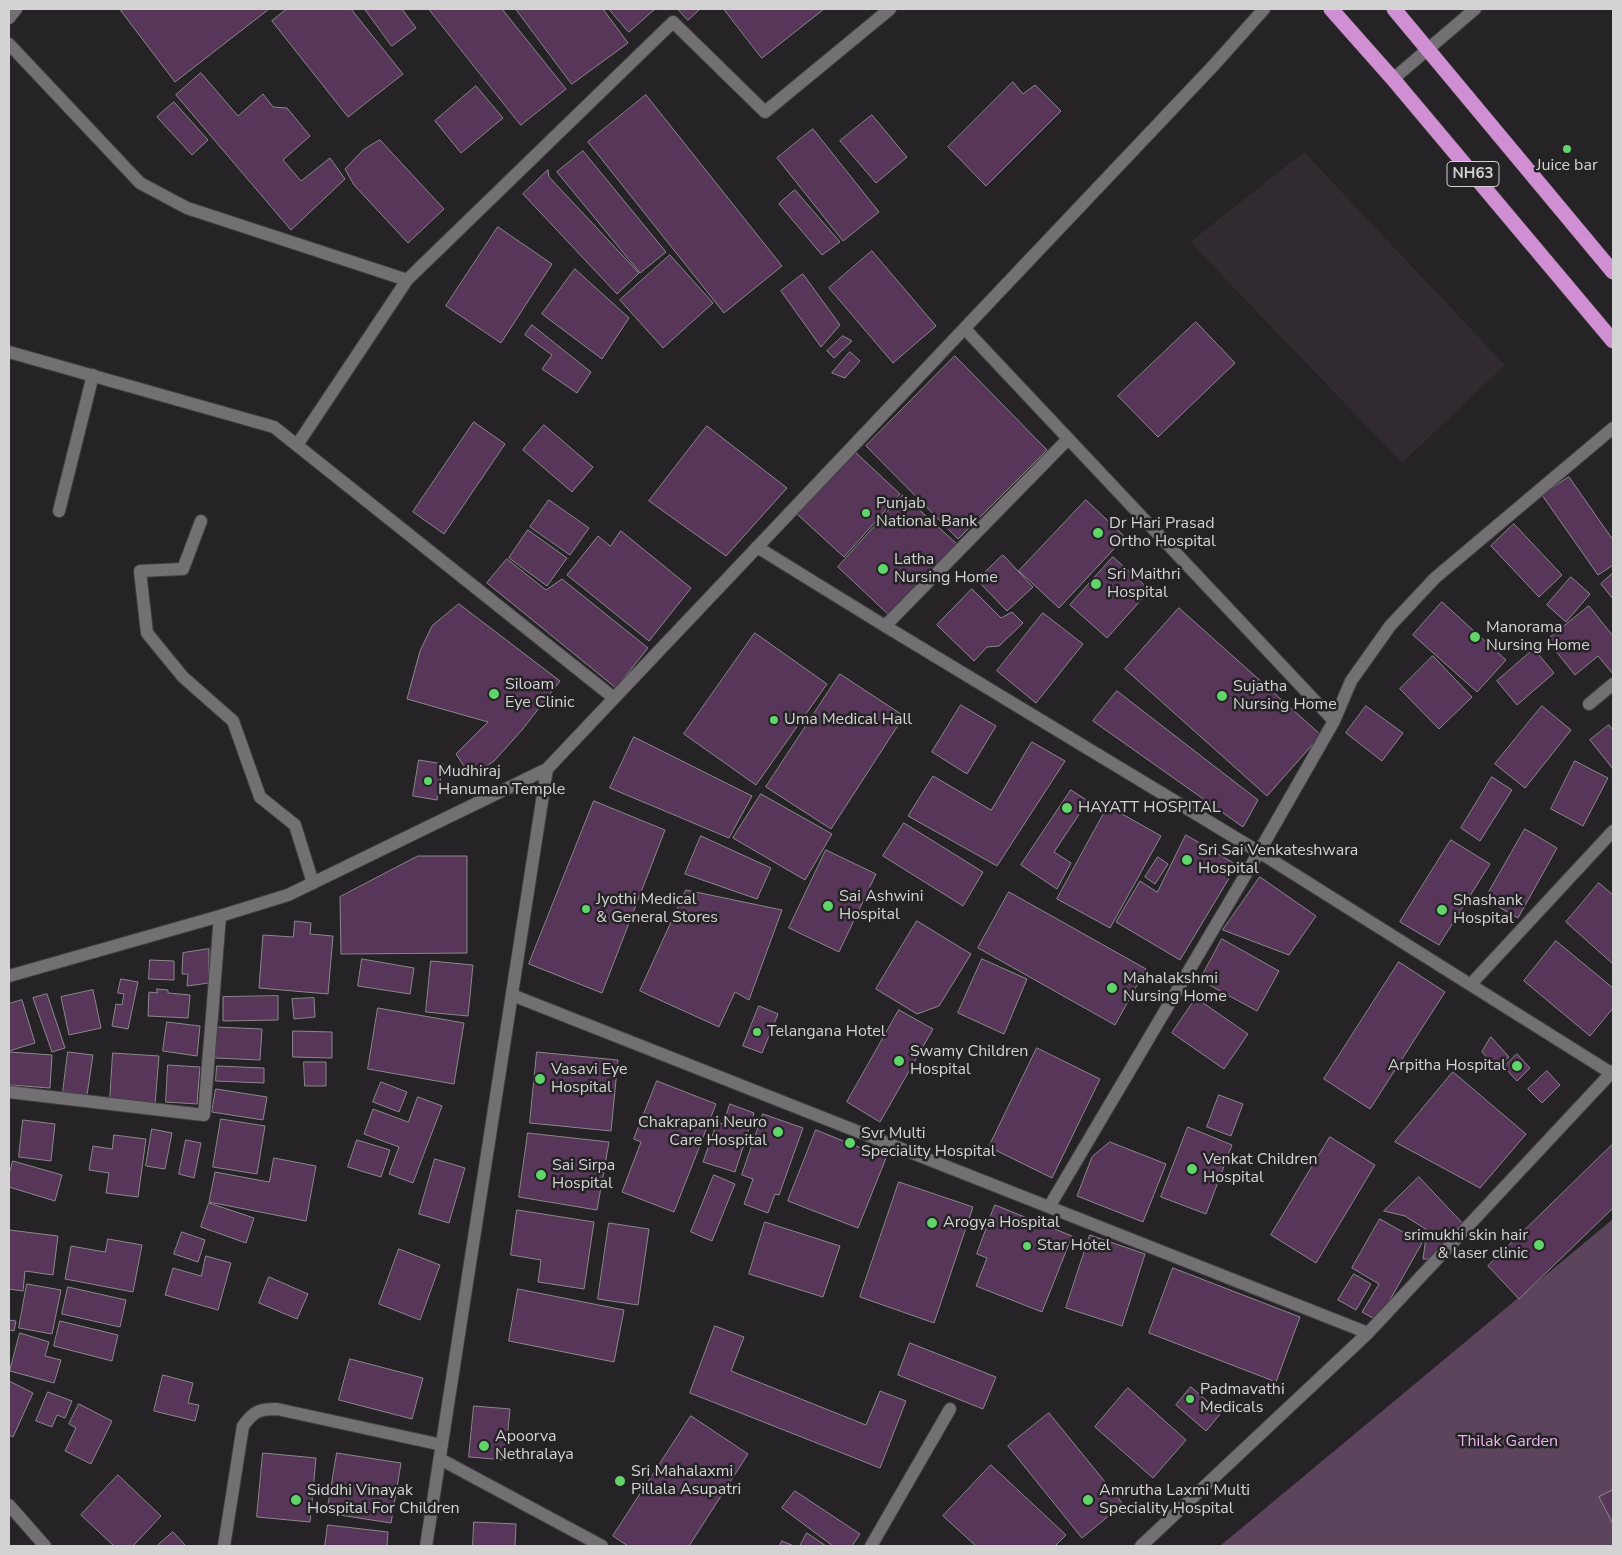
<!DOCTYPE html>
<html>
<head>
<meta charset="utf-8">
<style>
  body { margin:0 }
  #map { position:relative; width:1622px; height:1555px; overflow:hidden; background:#252325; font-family:"Nunito Sans",sans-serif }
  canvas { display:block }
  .frame { position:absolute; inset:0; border:10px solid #d4d3d4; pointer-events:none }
</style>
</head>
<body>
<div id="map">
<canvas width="1622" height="1555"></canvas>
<div class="frame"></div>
</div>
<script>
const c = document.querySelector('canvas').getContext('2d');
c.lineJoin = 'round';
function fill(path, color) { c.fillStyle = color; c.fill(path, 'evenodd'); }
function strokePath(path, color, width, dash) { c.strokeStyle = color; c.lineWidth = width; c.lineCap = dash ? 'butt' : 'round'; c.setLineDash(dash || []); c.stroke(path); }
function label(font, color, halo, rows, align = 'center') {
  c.font = font + ' "Nunito Sans",sans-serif'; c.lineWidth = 5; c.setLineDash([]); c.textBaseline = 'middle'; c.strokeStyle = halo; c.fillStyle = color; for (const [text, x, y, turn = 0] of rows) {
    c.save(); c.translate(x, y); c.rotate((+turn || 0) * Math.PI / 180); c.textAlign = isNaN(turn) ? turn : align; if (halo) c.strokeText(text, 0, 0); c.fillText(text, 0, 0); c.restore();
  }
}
fill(new Path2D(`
  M1304 152 1505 365 1402 463 1190 242Z`), '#312a31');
fill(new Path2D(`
  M1613 1219V1546H1220Z`), '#5b445c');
const building = new Path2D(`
  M125 9H269L175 82 121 11Z
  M287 9H351L403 74 348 117 272 21Z
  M365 9H402L416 28 392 46Z
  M429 9H502L566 89 521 125Z
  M516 9H603L628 43 572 84Z
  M609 9H655L629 32Z
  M678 9H700L688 20Z
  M724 9H824L762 58Z
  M201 73 238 116 263 94 273 107 287 108 310 136 283 160 301 181 330 158 345 179 291 230 176 95Z
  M1013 82 1023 94 1035 85 1061 111 986 186 948 147Z
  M476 86 503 118 461 153 435 121Z
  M646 95 782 266 724 313 588 142Z
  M174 102 208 140 192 155 157 117Z
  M872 115 907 157 876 183 840 141Z
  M813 129 879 212 843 241 777 158Z
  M380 140 444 209 408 243 354 185 345 169 363 150Z
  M583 151 666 252 640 273 557 172Z
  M548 170 549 177 639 273 617 294 523 194Z
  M795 190 840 242 822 255 779 204Z
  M498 227 552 264 501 343 446 306Z
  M872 251 936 326 893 363 829 288Z
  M670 255 713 303 663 348 620 300Z
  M575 269 629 318 602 359 542 314Z
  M803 274 840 325 821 347 781 291Z
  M1196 322 1235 363 1158 437 1118 396Z
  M532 325 591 372 577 393 542 369 552 355 525 335Z
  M843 336 852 341 834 358 827 351Z
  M850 352 860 361 845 378 832 373Z
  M955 356 1047 450 958 539 866 446Z
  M474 422 505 444 444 534 413 512Z
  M544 425 593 467 572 492 523 450Z
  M707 426 787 488 726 556 649 501Z
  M854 451 900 494 844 557 797 514Z
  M1569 477 1613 540V565L1598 575 1542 495Z
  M903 495 957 544 891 617 838 567Z
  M549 500 589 528 570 555 530 527Z
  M1086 500 1125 537 1059 608 1019 571Z
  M1514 524 1562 575 1539 597 1491 546Z
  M528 530 567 558 547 586 509 558Z
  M621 531 691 588 649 641 567 575 598 536 610 546Z
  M1003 555 1033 587 1007 611 977 580Z
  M1113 557 1150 590 1107 638 1070 605Z
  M507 559 546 590 562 579 648 648 616 688 487 583Z
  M1613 573V599L1601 584Z
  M1571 577 1590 594 1566 622 1547 605Z
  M972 589 1001 618 1012 612 1023 623 999 646 987 647 974 661 937 625Z
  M1442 602 1506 660 1477 692 1413 635Z
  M459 604 560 681 522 730 494 761 471 777 456 754 488 722 407 699 420 651 432 626Z
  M1589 606 1613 636V674L1598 656 1575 675 1547 640Z
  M1179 608 1321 735 1267 796 1125 669Z
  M1043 613 1083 644 1036 703 997 671Z
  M755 633 827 684 756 785 684 734Z
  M1534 649 1554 673 1517 705 1497 681Z
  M1433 656 1472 697 1439 729 1400 689Z
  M840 674 904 716 831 829 766 787Z
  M1117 691 1258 800 1243 827 1093 721Z
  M961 705 996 726 967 774 932 752Z
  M1366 706 1403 733 1382 761 1346 733Z
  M1542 706 1571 730 1525 788 1495 764Z
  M1609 725 1613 730V769L1590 740Z
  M634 737 752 796 729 838 610 788Z
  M1032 742 1065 761 997 866 908 816 933 776 991 810Z
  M419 760 443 764 437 800 413 796Z
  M1575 761 1608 778 1583 826 1551 809Z
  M1492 777 1512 790 1480 841 1461 828Z
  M1071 790 1088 801 1054 852 1071 863 1057 889 1021 865Z
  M761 794 832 834 805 880 733 838Z
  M594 801 665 830 602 993 529 964Z
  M1108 806 1161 836 1110 928 1057 899Z
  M904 823 983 872 963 906 883 856Z
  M1525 829 1557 848 1518 918 1485 899Z
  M1186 835 1237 865 1180 960 1116 922 1140 881 1157 892Z
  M701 836 771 868 757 899 685 874Z
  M1451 840 1490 864 1439 945 1400 922Z
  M826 850 876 874 839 952 789 928Z
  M418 856H467V953L341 954 340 897Z
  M1158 857 1168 864 1155 884 1145 877Z
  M1260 877 1316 916 1289 955 1223 930Z
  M1599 883 1613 895V964L1566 922Z
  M686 890 782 910 749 1000 735 992 719 1027 640 991Z
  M1009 892 1146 969 1115 1025 978 948Z
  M295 921 311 923 310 934 333 936 328 994 259 988 263 935 293 937Z
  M917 921 971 954 939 1006 917 1014 876 989Z
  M1222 939 1279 971 1257 1011 1200 980Z
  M1556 941 1613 988V1008L1590 1036 1524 981Z
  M209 949V983L187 986 188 974H182L183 953Z
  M362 959 414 968 410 994 358 986Z
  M982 959 1027 979 1004 1034 958 1013Z
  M150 960 174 961V980L149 979Z
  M431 961 473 965 468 1016 426 1012Z
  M1399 962 1445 992 1370 1109 1324 1079Z
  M121 979 138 982 128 1029 112 1026 116 1004 122 1005 124 994 118 993Z
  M157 989 168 990V993L190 995 188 1018 148 1016 149 992 157 993Z
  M93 990 101 1028 69 1035 61 997Z
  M47 994 65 1048 52 1052 33 998Z
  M278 996V1020L223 1021V997Z
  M314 998 315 1017 294 1019 292 999Z
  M1196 998 1248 1034 1224 1069 1172 1033Z
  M22 1000 35 1043 9 1051V1004Z
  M759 1006 778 1014 762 1053 743 1046Z
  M378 1008 464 1023 454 1084 368 1069Z
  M899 1010 933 1029 880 1122 847 1102Z
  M167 1022 200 1026 197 1056 163 1051Z
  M216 1027 262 1029 260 1060 216 1058Z
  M293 1031 332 1032V1058L293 1057Z
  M1491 1037 1509 1057 1496 1068 1482 1052Z
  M1037 1048 1100 1079 1052 1178 989 1147Z
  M10 1052 52 1055 50 1088 9 1085Z
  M68 1052 93 1055 87 1095 63 1092Z
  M537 1052 618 1060 611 1131 530 1123Z
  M113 1053 159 1056 155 1104 110 1101Z
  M1517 1054 1530 1068 1517 1081 1504 1067Z
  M304 1062H326V1086H305Z
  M168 1065 200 1067 197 1104 166 1102Z
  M217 1066 264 1068V1083L216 1081Z
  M1547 1071 1560 1085 1542 1103 1528 1089Z
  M1453 1072 1526 1134 1480 1188 1395 1142Z
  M657 1081 716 1104 674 1212 622 1192 641 1142 634 1139Z
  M381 1082 407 1092 399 1112 373 1102Z
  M216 1089 267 1097 263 1120 212 1112Z
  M1219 1095 1243 1104 1231 1136 1207 1127Z
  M418 1097 442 1106 413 1183 389 1174 399 1147 364 1134 373 1109 408 1122Z
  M730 1104 754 1113 735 1172 703 1162 717 1122 723 1124Z
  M763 1114 803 1128 779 1195 775 1194 768 1213 744 1204 753 1179 742 1175Z
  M221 1119 265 1126 257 1174 213 1167Z
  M23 1120 55 1124 51 1161 19 1157Z
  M1188 1127 1232 1145 1206 1214 1161 1197Z
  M152 1129 172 1133 165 1169 146 1166Z
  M816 1130 886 1158 858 1228 788 1201Z
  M528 1133 609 1142 597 1210 519 1197Z
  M114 1135 146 1139 138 1197 106 1193 109 1173 89 1170 93 1146 112 1149Z
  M1330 1137 1375 1165 1316 1263 1271 1235Z
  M186 1140 201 1143 194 1178 179 1174Z
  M357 1140 390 1150 381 1177 348 1167Z
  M1110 1142 1166 1164 1143 1222 1077 1196 1092 1157Z
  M1613 1144V1208L1519 1299 1488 1266Z
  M274 1158 316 1166 306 1221 209 1202 215 1172 269 1182Z
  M435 1159 465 1168 449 1223 419 1214Z
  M13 1161 62 1175 55 1201 9 1187V1175Z
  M714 1175 735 1184 712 1241 691 1232Z
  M1419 1177 1466 1227 1432 1259H1423L1427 1230 1405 1216 1384 1211Z
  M899 1182 973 1207 934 1323 860 1297Z
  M209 1203 254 1218 246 1243 201 1227Z
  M995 1205 1072 1236 1042 1312 976 1286 987 1258 977 1254Z
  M517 1210 594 1222 584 1289 538 1282 541 1260 511 1255Z
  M1380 1219 1422 1243 1378 1321 1362 1312 1379 1284 1352 1268Z
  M765 1222 840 1246 823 1297 749 1274Z
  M609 1223 649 1229 638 1305 598 1299Z
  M9 1230 58 1236 53 1275 25 1271 23 1291 9 1289Z
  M182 1232 205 1240 198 1262 174 1254Z
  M1090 1235 1145 1254 1122 1326 1066 1308Z
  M108 1239 142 1245 133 1292 65 1279 71 1246 105 1252Z
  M399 1249 440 1265 420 1320 379 1304Z
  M206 1256 231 1263 218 1310 165 1295 173 1268 201 1276Z
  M1173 1268 1300 1317 1276 1382 1149 1333Z
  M1354 1274 1371 1284 1356 1310 1338 1300Z
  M269 1277 308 1294 297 1319 259 1303Z
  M27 1284 61 1290 52 1334 19 1328Z
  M68 1287 126 1300 120 1327 62 1314Z
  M518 1289 624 1310 614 1362 509 1341Z
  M9 1320 16 1321 14 1331 9 1330Z
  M60 1321 118 1335 112 1361 54 1346Z
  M715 1326 744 1337 731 1371 866 1425 880 1391 906 1401 880 1468 690 1393Z
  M20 1333 49 1342 45 1356 61 1360 54 1383 10 1371Z
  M910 1343 996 1377 983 1409 898 1375Z
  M350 1359 423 1378 412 1419 339 1400Z
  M163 1375 193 1383 188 1403 199 1405 195 1421 154 1411Z
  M9 1381 33 1393 13 1437 9 1435Z
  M1191 1387 1221 1413 1206 1431 1176 1405Z
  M1128 1388 1186 1440 1153 1478 1095 1427Z
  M48 1392 72 1401 65 1418 57 1415 52 1427 36 1421Z
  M79 1404 112 1421 91 1464 65 1451 76 1428 69 1424Z
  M474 1406 510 1409 505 1460 469 1457Z
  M1049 1413 1123 1504 1082 1538 1008 1446Z
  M691 1416 748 1454 689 1546H628L613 1536Z
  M263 1453 316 1458 310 1522 257 1517Z
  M337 1453 401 1463 391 1523 327 1513Z
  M991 1465 1066 1535 1055 1546H976L943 1516Z
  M118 1475 161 1516 133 1546H114L81 1515Z
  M1613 1490V1524L1599 1497Z
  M795 1491 860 1534 852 1546H833L782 1508Z
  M474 1522 516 1524 515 1546H473Z
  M328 1525 388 1532 387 1546H325Z
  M173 1532 186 1546H157Z
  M807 1533 826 1546H800Z
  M782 1541 794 1546H780Z`);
fill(building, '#573659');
strokePath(building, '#8a888a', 1);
const lane = new Path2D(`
  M1393 79 1475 9`);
const street = new Path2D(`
  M9 18 16 9
  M9 44 140 183 187 208 407 280 673 22 765 112 890 9
  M965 329 1334 721
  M9 352 274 427 614 698
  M297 445 407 280
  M59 511 93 375
  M201 521 183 569 140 571 147 633 183 677 233 721 260 797 295 825 313 883
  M757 547 885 626 1259 852 1049 1207 1368 1333
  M885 626 1068 439
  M1589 704 1613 684
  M1471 984 1613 831
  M512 995 1049 1207
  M1611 1073 1259 852 1334 721 1351 681 1390 626 1435 578 1613 428
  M9 1092 204 1115 220 916
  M440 1459 602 1546
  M224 1546 243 1426C254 1411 259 1409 277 1409L442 1445
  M871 1546 950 1409
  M1141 1546 1368 1333 1613 1071`);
const secondary = new Path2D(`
  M9 976 220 916 288 895 547 769 1214 65 1264 9
  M9 1505 45 1546
  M426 1546 547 769`);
const highway = new Path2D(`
  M1331 9 1393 79 1613 341
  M1394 9 1613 272`);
strokePath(lane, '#414041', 14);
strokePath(street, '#414041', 14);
strokePath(secondary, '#414041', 14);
strokePath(highway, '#414041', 16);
strokePath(lane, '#737073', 12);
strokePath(street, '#737073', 12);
strokePath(secondary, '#737073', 12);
strokePath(highway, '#d08ed3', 15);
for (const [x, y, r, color] of [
  [1567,149,5,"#61d46a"],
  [866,513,5,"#61d46a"],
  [1098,533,6,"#61d46a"],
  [883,569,6,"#61d46a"],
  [1096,584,6,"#61d46a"],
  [1475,637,6,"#61d46a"],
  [494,694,6,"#61d46a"],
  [1222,696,6,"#61d46a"],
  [774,720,5,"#61d46a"],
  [428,781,5,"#61d46a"],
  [1067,808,6,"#61d46a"],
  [1187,860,6,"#61d46a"],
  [828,906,6,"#61d46a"],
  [586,909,5,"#61d46a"],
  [1442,910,6,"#61d46a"],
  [1112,988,6,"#61d46a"],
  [757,1032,5,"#61d46a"],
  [899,1061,6,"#61d46a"],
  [1517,1066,6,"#61d46a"],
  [540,1079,6,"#61d46a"],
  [778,1132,6,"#61d46a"],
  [850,1143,6,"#61d46a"],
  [1192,1169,6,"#61d46a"],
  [541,1175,6,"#61d46a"],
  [932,1223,6,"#61d46a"],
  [1539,1245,6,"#61d46a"],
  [1027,1246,5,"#61d46a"],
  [1190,1399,5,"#61d46a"],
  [484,1446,6,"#61d46a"],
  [620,1481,6,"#61d46a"],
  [296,1500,6,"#61d46a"],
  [1088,1500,6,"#61d46a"]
]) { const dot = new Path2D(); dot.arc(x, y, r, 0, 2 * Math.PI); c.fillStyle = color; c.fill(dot); strokePath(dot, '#252325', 2); }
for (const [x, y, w] of [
  [1473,174,52]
]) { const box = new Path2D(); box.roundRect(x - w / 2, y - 12.5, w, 25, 4); c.fillStyle = '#252325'; c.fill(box); strokePath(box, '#d4d3d4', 1); }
label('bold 15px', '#d4d3d4', null, [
  ["NH63",1473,174]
]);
label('16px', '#d4d3d4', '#252325', [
  ["Juice bar",1567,166,"center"],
  ["Punjab",876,504],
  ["National Bank",876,522],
  ["Dr Hari Prasad",1109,524],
  ["Ortho Hospital",1109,542],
  ["Latha",894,560],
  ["Nursing Home",894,578],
  ["Sri Maithri",1107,575],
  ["Hospital",1107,593],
  ["Manorama",1486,628],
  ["Nursing Home",1486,646],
  ["Siloam",505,685],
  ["Eye Clinic",505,703],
  ["Sujatha",1233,687],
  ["Nursing Home",1233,705],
  ["Uma Medical Hall",784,720],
  ["Mudhiraj",438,772],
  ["Hanuman Temple",438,790],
  ["HAYATT HOSPITAL",1078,808],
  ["Sri Sai Venkateshwara",1198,851],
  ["Hospital",1198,869],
  ["Sai Ashwini",839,897],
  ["Hospital",839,915],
  ["Jyothi Medical",596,900],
  ["& General Stores",596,918],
  ["Shashank",1453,901],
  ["Hospital",1453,919],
  ["Mahalakshmi",1123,979],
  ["Nursing Home",1123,997],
  ["Telangana Hotel",767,1032],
  ["Swamy Children",910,1052],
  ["Hospital",910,1070],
  ["Arpitha Hospital",1506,1066,"right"],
  ["Vasavi Eye",551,1070],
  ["Hospital",551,1088],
  ["Chakrapani Neuro",767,1123,"right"],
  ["Care Hospital",767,1141,"right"],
  ["Svr Multi",861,1134],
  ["Speciality Hospital",861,1152],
  ["Venkat Children",1203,1160],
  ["Hospital",1203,1178],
  ["Sai Sirpa",552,1166],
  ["Hospital",552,1184],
  ["Arogya Hospital",943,1223],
  ["srimukhi skin hair",1528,1236,"right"],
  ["& laser clinic",1528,1254,"right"],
  ["Star Hotel",1037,1246],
  ["Padmavathi",1200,1390],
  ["Medicals",1200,1408],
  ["Apoorva",495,1437],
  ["Nethralaya",495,1455],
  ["Sri Mahalaxmi",631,1472],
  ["Pillala Asupatri",631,1490],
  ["Siddhi Vinayak",307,1491],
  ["Hospital For Children",307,1509],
  ["Amrutha Laxmi Multi",1099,1491],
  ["Speciality Hospital",1099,1509]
], 'left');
label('16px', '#eab2ec', '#252325', [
  ["Thilak Garden",1508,1442]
]);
</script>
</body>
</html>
